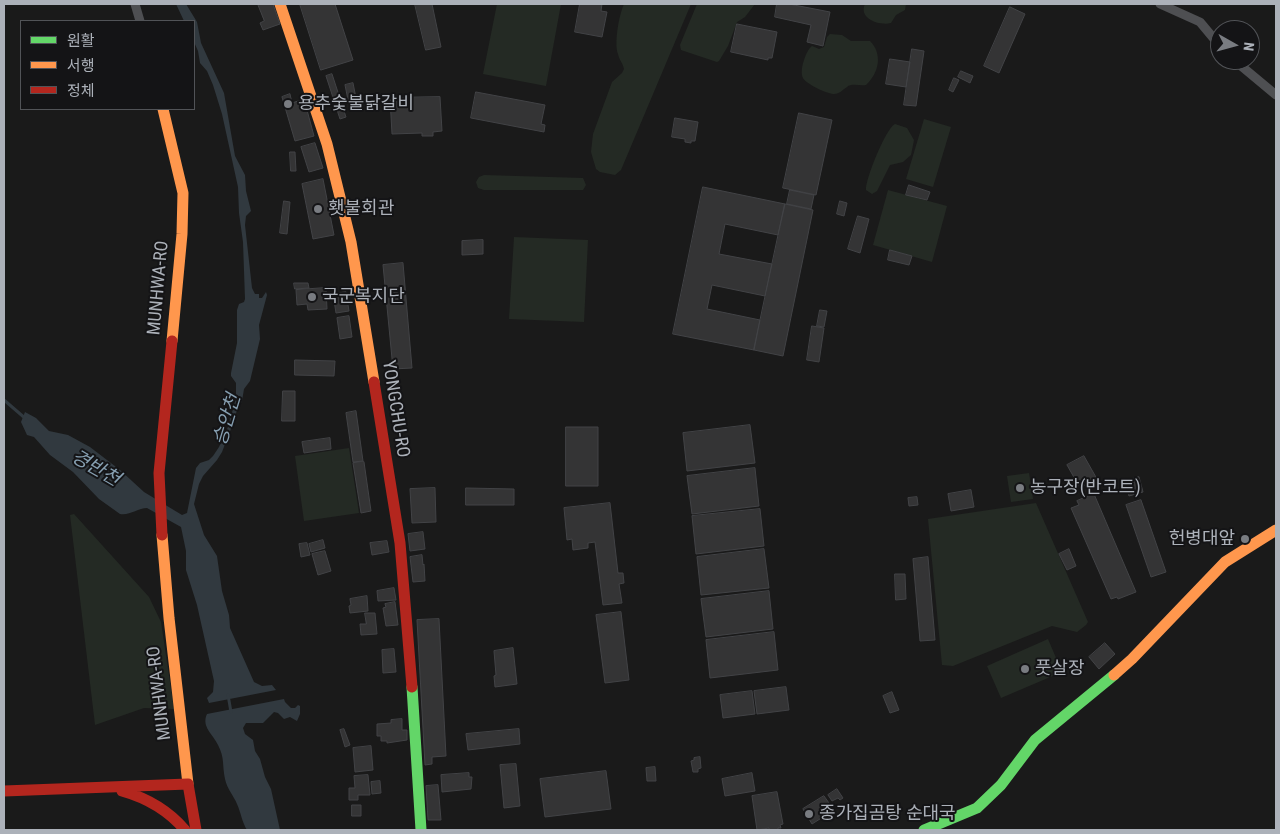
<!DOCTYPE html>
<html>
<head>
<meta charset="utf-8">
<style>
  body { margin:0 }
  #map { position:relative; width:1280px; height:834px; overflow:hidden; background:#1a1a1a; font-family:"Roboto Condensed","Noto Sans KR",sans-serif }
  canvas { display:block }
  .frame { position:absolute; inset:0; border:5px solid #acb1b9; pointer-events:none }
  .legend { position:absolute; left:20px; top:20px; width:175px; height:90px; box-sizing:border-box; background:#141416; border:1px solid #515357; margin:0; padding:6px 9px; list-style:none; font-size:15px; color:#acb1b9 }
  .legend li { display:flex; align-items:center; gap:10px; height:25px }
  .legend b { width:25px; border:1px solid #515357 }
  .north { position:absolute; left:1210px; top:20px; width:50px; height:50px; box-sizing:border-box; background:#141416; border:1px solid #515357; border-radius:50%; rotate:97deg; font-size:14px; font-weight:700; line-height:20px; text-align:center; color:#acb1b9 }
  .north::after { content:''; display:block; margin:auto; width:18px; height:22px; background:#797c81; clip-path:polygon(50% 0,100% 100%,50% 72%,0 100%) }
</style>
</head>
<body>
<div id="map">
<canvas width="1280" height="834"></canvas>
<div class="frame"></div>
<ul class="legend">
<li><b style="height:6px;background:#63d668"></b>원활</li>
<li><b style="height:6px;background:#ff974d"></b>서행</li>
<li><b style="height:6px;background:#b3261e"></b>정체</li>
</ul>
<div class="north">N</div>
</div>
<script>
const c = document.querySelector('canvas').getContext('2d');
c.lineJoin = 'round';
function fill(path, color) { c.fillStyle = color; c.fill(path, 'evenodd'); }
function strokePath(path, color, width, dash) { c.strokeStyle = color; c.lineWidth = width; c.lineCap = dash ? 'butt' : 'round'; c.setLineDash(dash || []); c.stroke(path); }
function label(font, color, halo, rows, align = 'center') {
  c.font = font + ' "Roboto Condensed","Noto Sans KR",sans-serif'; c.lineWidth = 4; c.setLineDash([]); c.textBaseline = 'middle'; c.strokeStyle = halo; c.fillStyle = color; for (const [text, x, y, turn = 0] of rows) {
    c.save(); c.translate(x, y); c.rotate((+turn || 0) * Math.PI / 180); c.textAlign = isNaN(turn) ? turn : align; if (halo) c.strokeText(text, 0, 0); c.fillText(text, 0, 0); c.restore();
  }
}
fill(new Path2D(`
  M497 4H561L546 86 483 74Z
  M624 4H691L621 170 615 175 600 172 596 169 591 152 593 134 612 82 622 73 624 69C623 63 619 60 618 54 614 43 619 15 624 4Z
  M697 4H755L745 17 737 22 728 46 719 61 717 62 681 50 680 45Z
  M865 4H906L905 10 896 15 891 23C880 26 858 19 865 4Z
  M830 34 842 35 851 41H870C883 54 879 73 866 85 860 86 851 83 847 87 842 90 840 94 834 94 827 94 806 84 803 78 799 71 806 50 812 46L819 49 824 47 827 37Z
  M924 119 951 127 933 187 906 179Z
  M895 124 907 128 914 140 911 155 903 162 890 165 877 191 872 194 866 190C865 180 886 128 895 124Z
  M484 175 583 178 586 185 583 190H484L478 188 476 182 479 177Z
  M888 190 947 206 932 262 873 245Z
  M514 237 588 240 584 322 509 319Z
  M349 448 359 513 304 521 295 456Z
  M1029 473 1033 499 1011 502 1007 476Z
  M1036 503 1088 622 1086 625 1077 632 1052 626 953 666 942 665 928 519Z
  M74 514 149 597 161 622 174 709 144 708 95 725 70 515Z
  M1048 639 1062 672 1001 698 987 666Z`), '#242a24');
fill(new Path2D(`
  M176 4H186L197 22 201 43 224 93 235 156 245 175 246 191 251 211 246 216 245 225 252 288 255 294H259V298H262L266 292 267 295 259 325 260 339 250 381 244 389 242 401 234 417 232 426 222 452 217 460 203 476 199 484 194 504 204 535 217 556 222 591 229 615 230 628 254 682 262 686 272 685 276 690 209 703 207 698 213 692 214 681 197 605 186 570V551L181 527 147 508C138 508 129 516 120 514L99 499 73 472 50 455 34 437 27 435 21 422 25 412 36 418 49 431 68 435 90 447 120 470 144 492 182 515 187 513 196 468 200 463 209 460 213 456 219 447 228 427 236 398V383L231 376V373L237 343V310L239 304 244 302 245 299 243 242 239 213 238 187 222 114 213 85 207 71 200 63 198 51 194 42V21H184Z
  M284 699 285 702 291 708H295L298 705 300 706V714L297 721 290 717 284 719 278 713 274 712 263 723H246L243 728 245 734 253 740 255 751 260 759 265 777 271 789 280 830H247C242 822 241 813 237 804 234 796 227 789 225 779 222 766 225 758 218 745 213 734 201 727 207 714Z`), '#31393f');
strokePath(new Path2D(`
  M4 400 26 419
  M228 695 231 712`), '#31393f', 3);
const building = new Path2D(`
  M258 4H273L280 24 263 30 260 23 264 21Z
  M300 4H335L353 60 321 70Z
  M415 4H432L441 47 426 50Z
  M580 4H602L601 11 607 12 602 37 575 32Z
  M777 4H789L830 12 823 46 807 42 811 25 775 17Z
  M1010 7 1025 14 999 73 984 66Z
  M737 24 777 32 772 58H768V60L731 52Z
  M912 49 924 51 916 106 904 105Z
  M890 59 910 62 906 87 886 84Z
  M961 71 973 76 970 83 958 77Z
  M332 74 346 117 340 119 326 76Z
  M954 78 959 80 953 92 949 90Z
  M353 83 356 98 348 100 345 85Z
  M476 92 545 105 541 124 545 125 544 132 471 118Z
  M290 94 292 103 304 99 314 136 295 141 282 97Z
  M440 97 442 131 433 132V136H422V133L392 134 390 98Z
  M799 113 832 120 816 195 783 188Z
  M675 118 698 122 695 141H691V143L685 142V139L672 137Z
  M315 143 323 168 309 172 301 147Z
  M290 152H295L296 171H291Z
  M323 179 334 235 313 239 302 184Z
  M909 185 930 192 927 200 906 195Z
  M703 187 785 204 778 235 725 224 719 254 772 264 765 296 712 285 707 309 760 320 754 350 673 334Z
  M790 190 814 195 811 209 787 204Z
  M284 201 290 202 287 234 280 233Z
  M840 201 847 203 844 216 837 214Z
  M785 204 813 210 783 356 754 350Z
  M858 216 869 219 860 253 848 249Z
  M483 240V254L462 255V241Z
  M890 250 912 256 909 265 888 260Z
  M403 263 412 368 393 369 383 265Z
  M294 283H308L309 288 295 289Z
  M326 288 327 309 308 310 307 304 297 305 296 290Z
  M346 292 349 311 336 313 333 294Z
  M820 310 827 311 824 327 817 326Z
  M349 316 352 337 340 339 337 318Z
  M812 326 824 328 819 362 807 360Z
  M295 360 335 361 334 376 295 375Z
  M283 391H295V421H282Z
  M356 411 363 461 353 462 346 413Z
  M750 425 755 463 687 471 683 433Z
  M566 427H598V486H566Z
  M330 438 331 449 304 453 302 442Z
  M1084 456 1097 479 1080 488 1067 465Z
  M364 462 371 511 361 513 353 463Z
  M755 468 759 506 692 514 687 476Z
  M1139 477 1143 492 1129 496 1124 482Z
  M435 488 436 522 412 523 410 489Z
  M466 488 514 489V505H466Z
  M971 490 974 507 951 511 948 494Z
  M1094 494 1136 592 1118 599 1117 597 1111 599 1071 508 1079 505 1077 501Z
  M917 497 918 505 909 506 908 498Z
  M1141 500 1166 572 1151 577 1126 505Z
  M610 503 618 573H623L624 583 619 584 622 603 603 605 595 542 588 543V548L573 550 572 539 567 540 564 508Z
  M760 509 764 546 696 554 692 516Z
  M423 532 425 549 410 551 408 534Z
  M323 540 325 548 311 552 309 544Z
  M387 541 389 552 372 555 370 543Z
  M307 543 310 555 301 557 299 544Z
  M764 549 769 588 701 595 697 557Z
  M1069 549 1076 566 1067 570 1059 554Z
  M325 551 331 571 318 575 312 554Z
  M422 555 423 565 424 564 425 581 413 582 410 557Z
  M928 557 935 640 920 641 913 559Z
  M895 574H905L906 599 896 600Z
  M394 588 396 600 378 601 377 591Z
  M769 591 773 629 706 637 701 599Z
  M367 596 368 611 350 613 349 606 351 605 350 599Z
  M395 602 398 625 386 626 383 608 386 607 385 604Z
  M621 612 629 680 605 683 596 615Z
  M365 613H375L377 634 361 635 360 624H366Z
  M439 619 446 756 432 757V764L425 765 417 620Z
  M774 632 778 670 710 678 706 640Z
  M1105 643 1115 654 1099 669 1089 657Z
  M513 648 517 684 495 687 494 676 496 675 494 651Z
  M394 649 396 672 383 673 382 650Z
  M786 687 789 710 757 714 754 691Z
  M752 691 755 714 723 718 720 695Z
  M892 692 899 710 890 713 883 696Z
  M402 719V730H407V740L387 743V741H381V736H377V724L391 723V720Z
  M344 729 350 745 345 747 340 730Z
  M519 729 520 744 468 750 466 734Z
  M371 746 373 770 355 772 353 748Z
  M700 757 701 768 698 769V772H693L691 761 694 760V758Z
  M516 764 520 806 504 808 500 765Z
  M655 767 656 781H647L646 768Z
  M606 771 611 809 545 817 540 779Z
  M469 773V777H472L471 789 442 792 441 775Z
  M752 773 755 791 725 796 722 779Z
  M368 775 370 795H358V800H349V788H355L354 776Z
  M380 781 381 793 372 794 371 782Z
  M438 785 441 820H428L426 786Z
  M837 789 843 798 840 800 838 798 832 801 828 795Z
  M777 792 783 824 780 825 781 828H778V830H769V828L757 830 752 796Z
  M824 796 834 810 812 824 803 809Z
  M352 805H361V816H352Z`);
fill(building, '#343435');
strokePath(building, '#424346', 1);
strokePath(new Path2D(`
  M135 4 140 21
  M1160 4 1200 22 1220 46
  M1234 60 1276 95`), '#4e4f52', 9);
strokePath(new Path2D(`
  M412 687 421 830
  M924 830 977 808 1001 785 1035 740 1114 675`), '#63d668', 11);
strokePath(new Path2D(`
  M280 4 327 144 351 242 374 382
  M163 109 183 193 182 234 172 341
  M162 535 169 618 188 784
  M1114 675 1132 659 1225 562 1276 530`), '#ff974d', 11);
strokePath(new Path2D(`
  M374 382 400 543 412 687
  M162 535 159 473 172 341
  M4 791 188 784 196 830
  M122 791C147 798 168 810 185 830`), '#b3261e', 11);
for (const [x, y, r, color] of [
  [288,104,5,"#797c81"],
  [318,209,5,"#797c81"],
  [312,297,5,"#797c81"],
  [1020,488,5,"#797c81"],
  [1245,539,5,"#797c81"],
  [1025,669,5,"#797c81"],
  [809,814,5,"#797c81"]
]) { const dot = new Path2D(); dot.arc(x, y, r, 0, 2 * Math.PI); c.fillStyle = color; c.fill(dot); strokePath(dot, '#141416', 2); }
label('18px', '#acb1b9', '#141416', [
  ["용추숯불닭갈비",298,104],
  ["횃불회관",328,209],
  ["국군복지단",322,297],
  ["농구장(반코트)",1030,488],
  ["헌병대앞",1235,539,"right"],
  ["풋살장",1035,669],
  ["종가집곰탕 순대국",819,814]
], 'left');
label('18px', '#acb1b9', '#141416', [
  ["MUNHWA-RO",159,288,-85],
  ["YONGCHU-RO",395,409,81],
  ["MUNHWA-RO",160,693,-97]
]);
label('italic 19px', '#869fb1', '#141416', [
  ["승안천",228,420,-73],
  ["경반천",95,469,30]
]);
</script>
</body>
</html>
